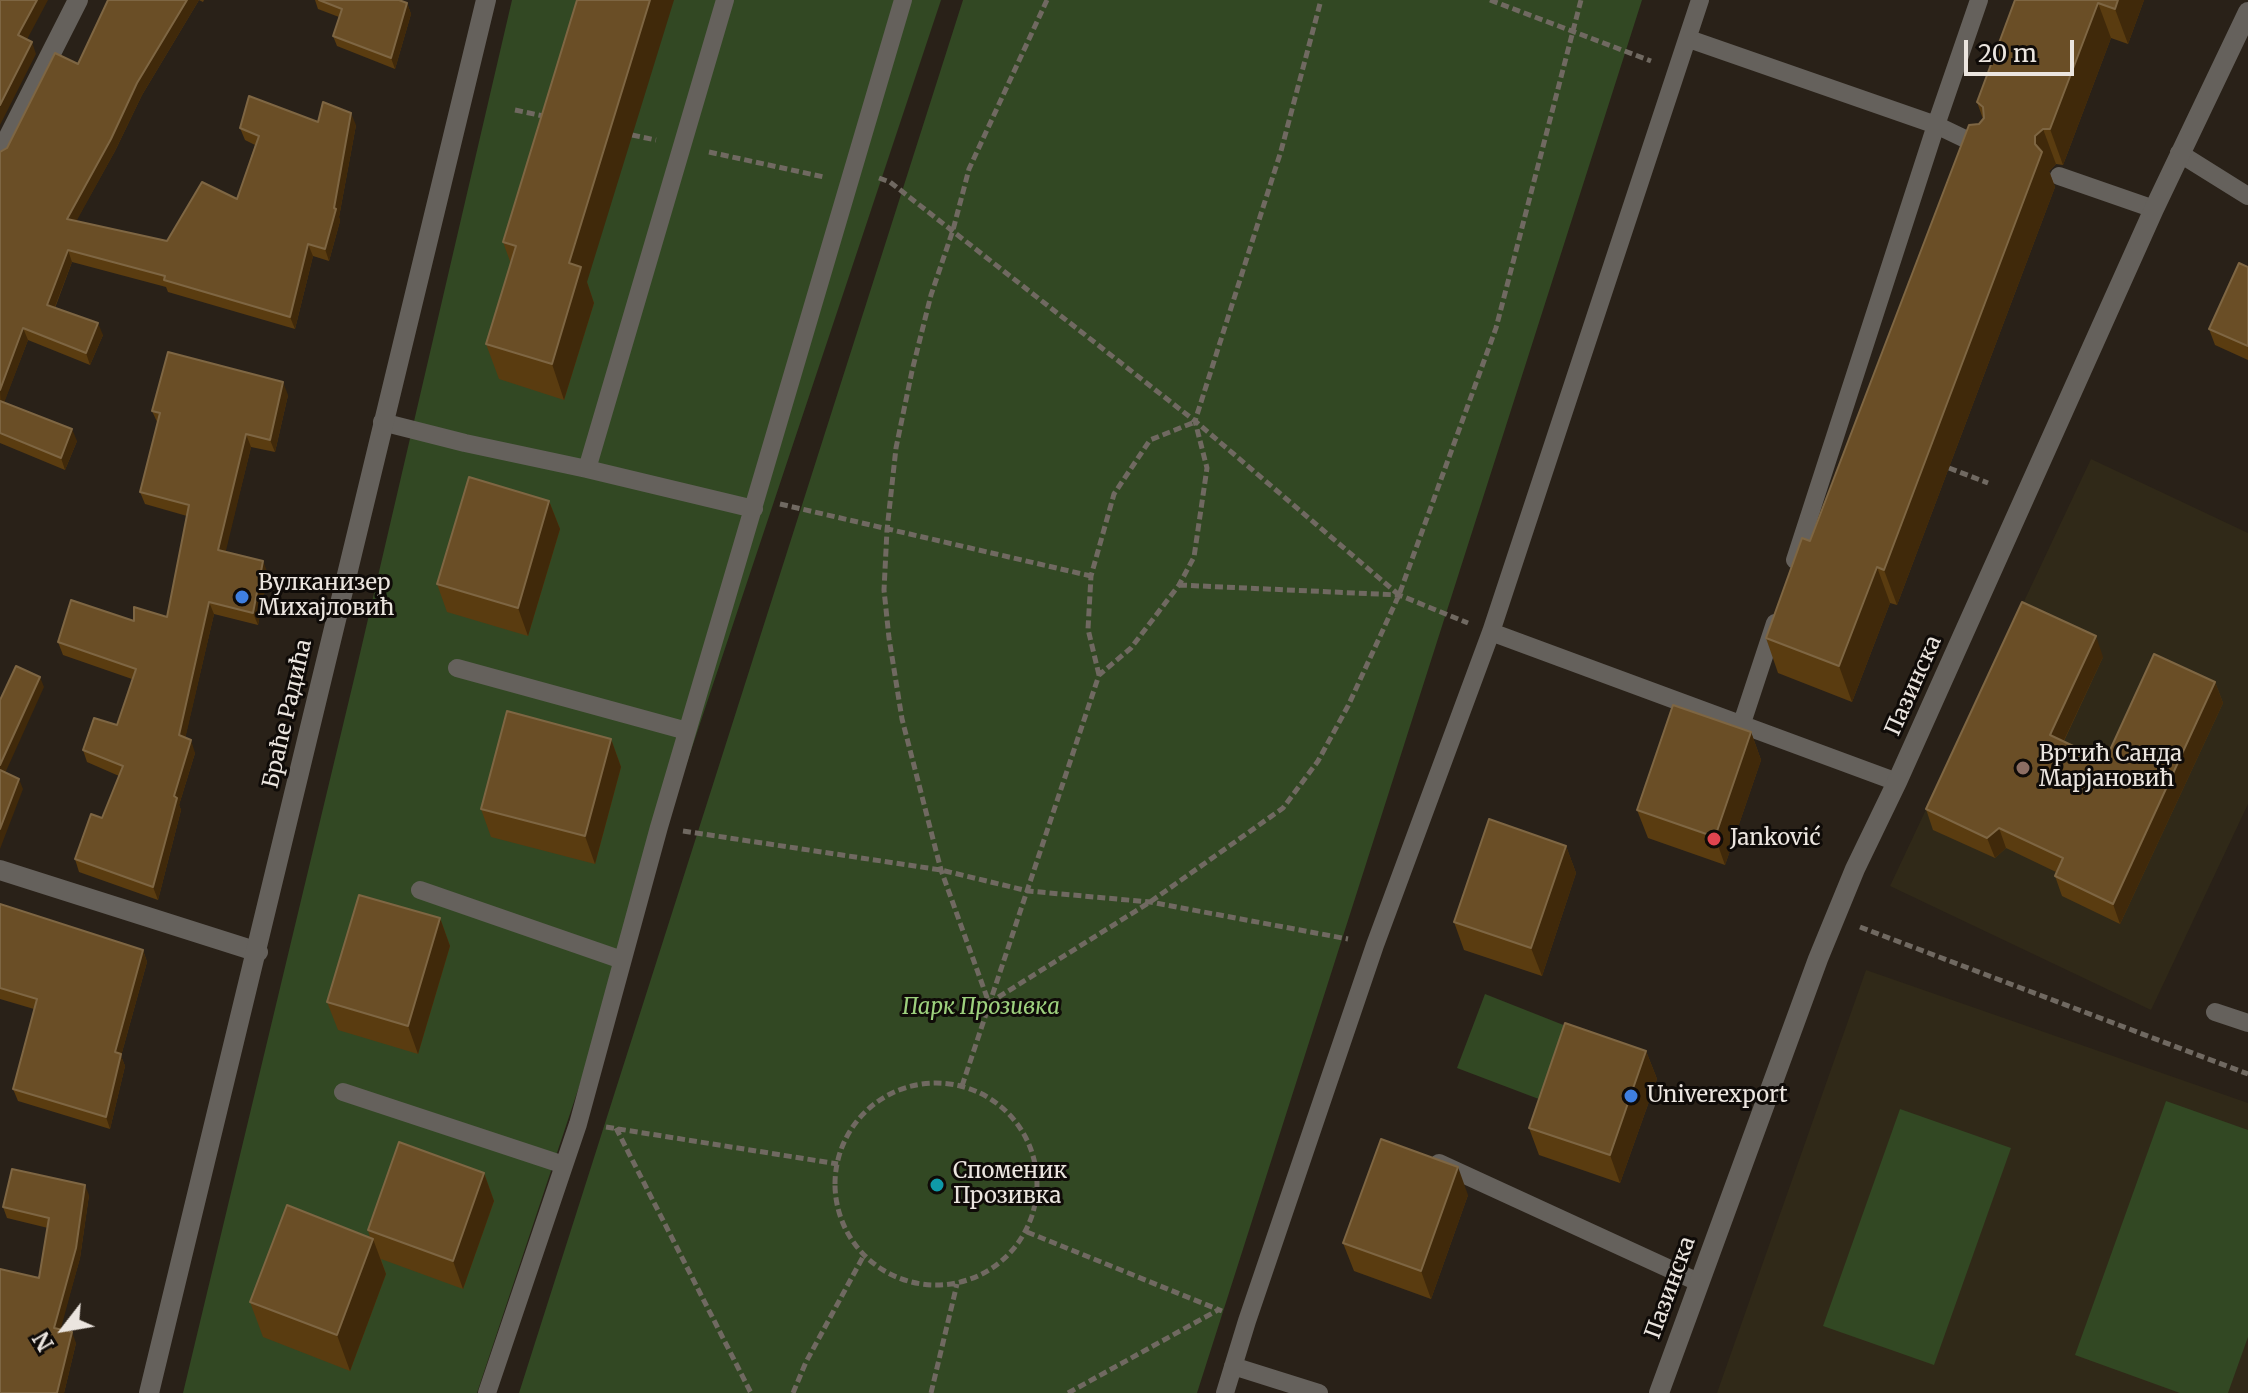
<!DOCTYPE html>
<html>
<head>
<meta charset="utf-8">
<style>
  body { margin:0 }
  #map { position:relative; width:2248px; height:1393px; overflow:hidden; background:#292118; font-family:Merriweather,serif }
  canvas { display:block }
  .north { position:absolute; left:24px; top:1289px; width:80px; height:80px; -webkit-text-stroke:6px #0f0b08; paint-order:stroke; rotate:239deg; font-size:22px; font-weight:700; line-height:32px; text-align:center; color:#ebe5df }
  .north::after { content:''; display:block; margin:auto; width:28px; height:36px; background:#ebe5df; clip-path:polygon(50% 0,100% 100%,50% 72%,0 100%) }
  .scale { position:absolute; left:1964px; top:40px; width:110px; height:36px; box-sizing:border-box; border:4px solid #ebe5df; border-top:0; padding-left:10px; font-size:24px; line-height:28px; white-space:nowrap; color:#ebe5df; -webkit-text-stroke:6px #0f0b08; paint-order:stroke }
</style>
</head>
<body>
<div id="map">
<canvas width="2248" height="1393"></canvas>
<div class="north">N</div>
<div class="scale">20 m</div>
</div>
<script>
const c = document.querySelector('canvas').getContext('2d');
c.lineJoin = 'round';
function fill(path, color) { c.fillStyle = color; c.fill(path, 'evenodd'); }
function strokePath(path, color, width, dash) { c.strokeStyle = color; c.lineWidth = width; c.lineCap = dash ? 'butt' : 'round'; c.setLineDash(dash || []); c.stroke(path); }
function label(font, color, halo, rows, align = 'center') {
  c.font = font + ' Merriweather,serif'; c.lineWidth = 6; c.setLineDash([]); c.textBaseline = 'middle'; c.strokeStyle = halo; c.fillStyle = color; for (const [text, x, y, turn = 0] of rows) {
    c.save(); c.translate(x, y); c.rotate((+turn || 0) * Math.PI / 180); c.textAlign = isNaN(turn) ? turn : align; if (halo) c.strokeText(text, 0, 0); c.fillText(text, 0, 0); c.restore();
  }
}
fill(new Path2D(`
  M2091 459 2248 533V804L2151 1010 1890 886Z
  M1866 970 2248 1103V1393H1717Z`), '#302918');
fill(new Path2D(`
  M512 0H941L477 1393H183L355 675Z
  M963 0H1642L1197 1393H519Z
  M1485 994 1571 1028 1544 1101 1457 1068Z
  M2166 1101 2248 1130V1337L2228 1393H2180L2075 1355Z
  M1900 1109 2011 1148 1934 1365 1823 1326Z`), '#324823');
strokePath(new Path2D(`
  M1047 0 969 169 953 230 931 295 912 371 896 448 887 530 884 590 889 638 902 719 941 870 989 1003 1150 902 1283 808 1318 761 1348 706 1399 595 1496 328 1581 0
  M1490 0 1651 61
  M515 110 548 117
  M632 135 656 140
  M709 152 824 177
  M879 178 890 182 1195 421 1399 595
  M1949 468 1988 483
  M780 504 1091 576
  M1179 585 1399 595 1468 623
  M1099 675 1088 629 1091 576 1114 494 1150 440 1195 422
  M683 831 941 870 1028 891 1150 902 1348 939
  M1860 927 2248 1074
  M835 1184a101 101 0 1 1 202 0a101 101 0 1 1-202 0Z
  M962 1086 1099 675 1131 648 1179 585 1194 557 1207 468 1195 421 1281 151 1321 0
  M606 1127 838 1164
  M616 1128 751 1393
  M1027 1232 1222 1311
  M793 1393 806 1362 864 1255
  M931 1393 957 1284
  M1068 1393 1218 1310`), '#706961', 5, [8, 4]);
strokePath(new Path2D(`
  M1689 39 1936 125 1979 0
  M2179 153 2248 196
  M2059 176 2154 209
  M382 422 465 443 587 469 725 0
  M587 469 754 509
  M1795 560 1936 125 1984 148
  M1491 632 1897 782
  M457 668 687 731
  M1742 723 1775 623
  M420 890 622 960
  M2215 1012 2248 1023
  M343 1092 564 1165
  M1439 1163 1698 1282
  M1233 1366 1319 1393
  M487 1393 578 1124 659 827 903 0
  M1225 1393 1247 1321 1375 945 1491 632 1700 0`), '#65615c', 18);
strokePath(new Path2D(`
  M0 154 78 0
  M0 870 258 952
  M1659 1393 1818 959 1855 869 1897 782 2154 209 2248 12`), '#65615c', 20);
strokePath(new Path2D(`
  M149 1393C263 929 371 464 486 0`), '#65615c', 20);
fill(new Path2D(`
  M108 0H204L203 2 199 0 142 95 115 151 76 221 167 241 237 199 255 145 245 140 240 128 318 122 356 125 339 217 340 221 329 261 313 256 295 329 168 292 166 287 72 262 55 308 103 335 90 365 28 340 4 402 77 441 65 470 0 443V152L7 148 78 64Z
  M315 0H399L407 3 411 14 395 69 337 46 333 36 339 17 318 9Z
  M577 0 587 282 594 303 564 400 499 379 486 344 511 264 503 242Z
  M2015 0H2144L2128 44 2111 38 2063 165 2056 164 2049 171 2055 187 1897 605 1890 603 1852 702 1778 673 1766 638 1810 541 1979 124 1983 119 1977 102Z
  M2248 267V360L2215 345 2209 329Z
  M288 395 275 452 251 447 225 552 268 574 258 625 214 614 185 738 195 753 179 805 181 810 158 900 79 872 75 859 102 818 119 776 87 762 83 750 117 725 132 679 63 655 58 642 134 621 167 617 187 516 145 504 140 492 158 424 152 411Z
  M549 501 560 529 528 636 447 612 437 584Z
  M2103 657 2064 741 2105 761 2215 682 2223 703 2120 924 2062 896 2055 876 2056 872 2006 848 1995 858 1933 830 1926 809Z
  M1751 732 1761 760 1725 865 1648 838 1637 810Z
  M611 739 621 767 595 864 491 837 481 809Z
  M1566 846 1576 873 1542 976 1464 950 1454 922Z
  M0 904 143 950 147 962 121 1056 125 1066 110 1129 18 1101 13 1089 34 1009 0 999Z
  M440 918 450 946 418 1054 338 1030 327 1002Z
  M1646 1051 1657 1079 1620 1183 1539 1155 1529 1128Z
  M484 1173 494 1201 463 1289 381 1259 386 1274 350 1371 263 1337 250 1302 370 1238 368 1230Z
  M89 1195 80 1258 60 1329 76 1343 64 1393 39 1278 48 1228 7 1218 3 1207Z
  M1468 1195 1431 1299 1354 1271 1343 1243Z`), '#5a3c10');
fill(new Path2D(`
  M37 0H48L23 47 18 35Z
  M187 0H199L142 95 115 151 71 231 67 219 137 83Z
  M650 0H674L587 282 594 303 564 400 552 364 569 263Z
  M2118 0H2144L2128 44 2115 9Z
  M407 3 411 14 395 69 391 58Z
  M2098 3 2111 38 2063 165 2050 129Z
  M32 42 36 54 0 125V105Z
  M351 113 356 125 339 217 340 221 329 261 325 249Z
  M2043 129 2056 164 2049 171 2055 187 1897 605 1884 570 2035 136Z
  M308 244 313 256 295 329 290 317Z
  M68 250 72 262 51 317 47 305Z
  M98 323 103 335 90 365 86 353Z
  M23 328 28 340 1 411 0 390Z
  M283 382 288 395 275 452 270 440Z
  M72 429 77 441 65 470 61 458Z
  M246 434 251 447 223 563 218 550Z
  M549 501 560 529 528 636 518 608Z
  M263 561 268 574 258 625 253 613Z
  M1877 567 1890 603 1852 702 1839 666Z
  M209 602 214 614 183 748 179 735Z
  M2096 636 2103 657 2057 755 2050 735Z
  M40 677 44 687 2 780 0 775V765Z
  M2215 682 2223 703 2120 924 2113 904Z
  M1751 732 1761 760 1725 865 1715 837Z
  M611 739 621 767 595 864 585 836Z
  M191 740 195 753 179 805 181 810 158 900 153 887 174 796Z
  M19 779 23 789 0 849V829Z
  M1999 828 2006 848 1995 858 1987 838Z
  M1566 846 1576 873 1542 976 1531 948Z
  M440 918 450 946 418 1054 408 1026Z
  M143 950 147 962 121 1056 125 1066 110 1129 106 1117 115 1052Z
  M1646 1051 1657 1079 1620 1183 1610 1155Z
  M1458 1167 1468 1195 1431 1299 1421 1271Z
  M484 1173 494 1201 463 1289 453 1261Z
  M85 1185 89 1195 80 1258 58 1339 54 1328Z
  M373 1239 386 1274 350 1371 337 1335Z
  M72 1332 76 1343 64 1393H57Z`), '#40290a');
const building = new Path2D(`
  M0 0H37L18 35 32 42 0 105Z
  M108 0H187L137 83 111 139 67 219 167 241 202 182 237 199 259 136 240 128 249 96 318 122 323 102 351 113 334 208 336 209 325 249 308 244 290 317 164 280 165 276 68 250 47 305 98 323 86 353 23 328 0 390V152L7 148 55 53 78 64Z
  M319 0H399L407 3 391 58 333 36 342 9Z
  M577 0H650L569 263 581 267 552 364 486 344 516 246 503 242Z
  M2015 0H2118L2115 9 2098 3 2050 129H2043L2035 136V144L2042 152 1884 570 1877 567 1839 666 1766 638 1802 538 1810 541 1969 125 1979 124 1984 118 1983 107 1977 102Z
  M2239 263 2248 267V346L2209 329Z
  M168 352 283 382 270 440 246 434 218 550 263 561 253 613 209 602 179 735 191 740 174 796 177 798 153 887 75 859 91 814 102 818 123 766 83 750 94 718 117 725 136 669 58 642 71 600 134 621V607L167 617 189 505 140 492 160 413 152 411Z
  M0 401 72 429 61 458 0 433Z
  M469 477 549 501 518 608 437 584Z
  M2022 602 2096 636 2050 735 2105 761 2154 654 2215 682 2113 904 2055 876 2063 858 1999 828 1987 838 1926 809Z
  M16 666 40 677 0 765V700Z
  M1673 705 1751 732 1715 837 1637 810Z
  M507 711 611 739 585 836 481 809Z
  M0 770 19 779 0 829Z
  M1489 819 1566 846 1531 948 1454 922Z
  M359 895 440 918 408 1026 327 1002Z
  M0 904 143 950 115 1052 121 1054 106 1117 13 1089 37 999 0 988Z
  M1565 1023 1646 1051 1610 1155 1529 1128Z
  M1381 1139 1458 1167 1421 1271 1343 1243Z
  M399 1142 484 1173 453 1261 368 1230Z
  M12 1169 85 1185 76 1248 54 1328 72 1332 57 1393H0V1269L39 1278 49 1218 3 1207Z
  M287 1205 373 1239 337 1335 250 1302Z`);
fill(building, '#6a4e26');
strokePath(building, '#7e6643', 2);
for (const [x, y, r, color] of [
  [242,597,8,"#3f7fe0"],
  [2023,768,8,"#8d6e63"],
  [1714,839,8,"#e0444e"],
  [1631,1096,8,"#3f7fe0"],
  [937,1185,8,"#0f9aa8"]
]) { const dot = new Path2D(); dot.arc(x, y, r, 0, 2 * Math.PI); c.fillStyle = color; c.fill(dot); strokePath(dot, '#0f0b08', 3); }
label('22px', '#ebe5df', '#0f0b08', [
  ["Вулканизер",258,584],
  ["Михајловић",258,609],
  ["Вртић Санда",2039,755],
  ["Марјановић",2039,780],
  ["Janković",1730,839],
  ["Univerexport",1647,1096],
  ["Споменик",953,1172],
  ["Прозивка",953,1197]
], 'left');
label('22px', '#ebe5df', '#0f0b08', [
  ["Пазинска",1914,686,-66],
  ["Браће Радића",288,714,-77],
  ["Пазинска",1671,1288,-70]
]);
label('italic 22px', '#9dd07d', '#0f0b08', [
  ["Парк Прозивка",981,1008]
]);
</script>
</body>
</html>
